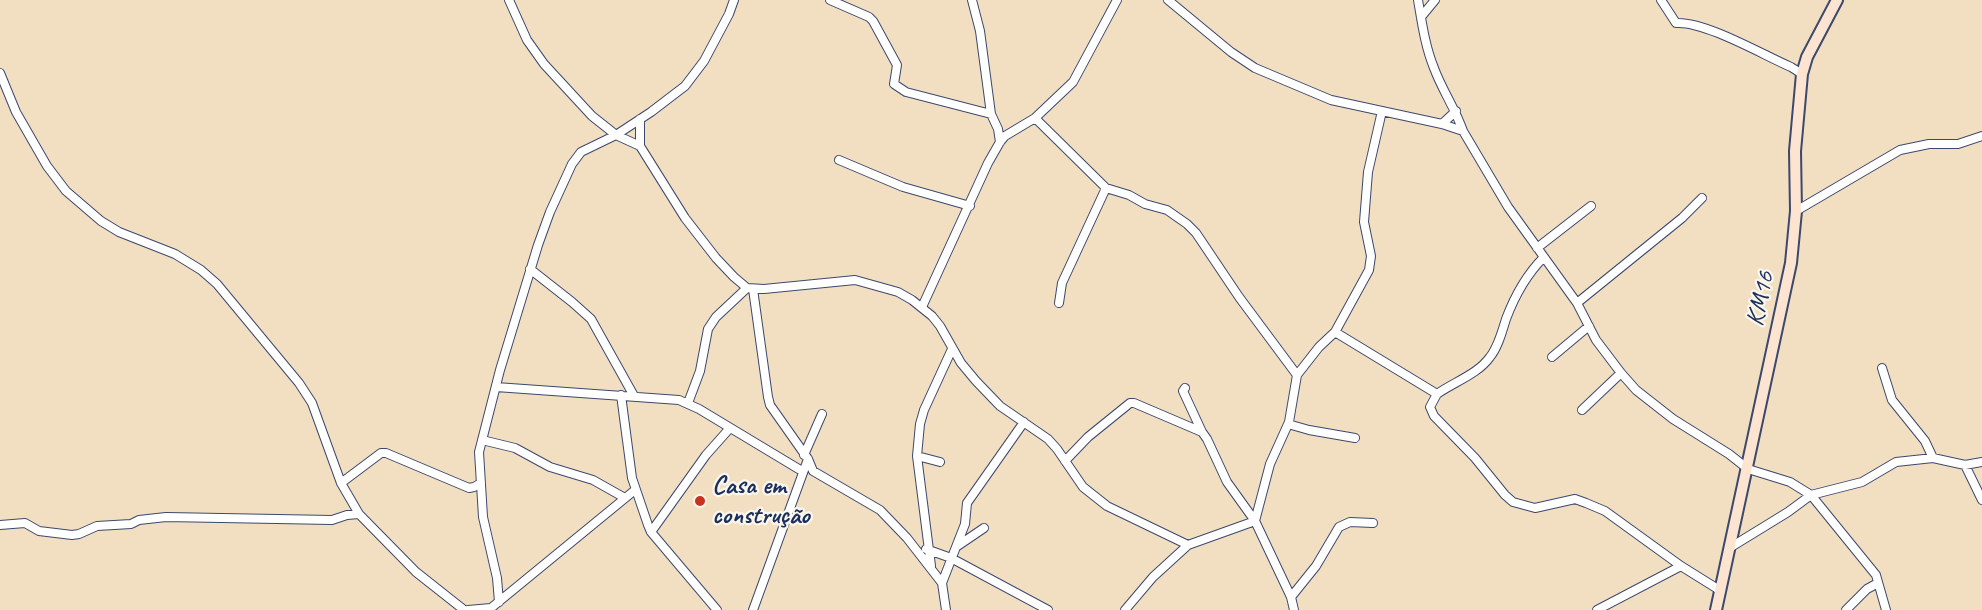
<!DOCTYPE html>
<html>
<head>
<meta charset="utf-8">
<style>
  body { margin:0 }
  canvas { display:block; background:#f2dec0 }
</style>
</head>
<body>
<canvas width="1982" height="610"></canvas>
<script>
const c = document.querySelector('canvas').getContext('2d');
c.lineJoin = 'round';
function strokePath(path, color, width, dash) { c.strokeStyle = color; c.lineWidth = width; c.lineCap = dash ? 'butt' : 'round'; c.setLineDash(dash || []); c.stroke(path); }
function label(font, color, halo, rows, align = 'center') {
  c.font = font + ' Caveat,sans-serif'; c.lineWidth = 4.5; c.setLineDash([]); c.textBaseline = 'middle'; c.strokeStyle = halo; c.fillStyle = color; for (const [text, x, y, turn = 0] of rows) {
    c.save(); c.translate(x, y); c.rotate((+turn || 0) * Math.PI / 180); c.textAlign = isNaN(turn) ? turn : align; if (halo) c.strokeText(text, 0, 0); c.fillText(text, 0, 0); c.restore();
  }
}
const street = new Path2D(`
  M509 0 527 40 544 64 592 116 616 135 640 146 685 218 716 258 734 277 747 288 764 289 855 280 898 292 912 300 932 316 940 326 961 363 976 381 1000 406 1048 439 1057 449 1083 487 1107 506 1188 545
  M830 0 869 17 873 21 897 65 894 84 906 92 991 114
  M972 0 980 31 991 114 998 129 1000 142
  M1168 0 1231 52 1255 68 1331 100 1442 124 1463 131C1455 108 1442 90 1434 68 1425 46 1422 23 1418 0
  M1661 0 1676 23C1705 21 1763 55 1791 67L1802 74
  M1421 17 1435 0
  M0 73 16 112 47 166 66 191 101 221 119 232 175 254 201 270 217 284 299 383 312 403 341 483 359 514 416 572 464 610
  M1035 118 1106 188 1129 195 1145 204 1167 210 1187 224 1196 233 1239 297 1297 375
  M1442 124 1456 111
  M1463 131 1508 207 1577 303 1596 340 1621 373 1636 390 1673 419 1729 454 1748 469 1790 482 1811 495 1876 575 1886 610
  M640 146V119
  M839 160 903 187 970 206
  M1796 211 1900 150 1929 144H1958L1982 136
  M1537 248 1591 206
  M530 269 572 302 591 319 634 396
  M753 289 768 397 770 405 808 459 813 471 880 510 907 538 942 583 946 610
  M1059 303 1062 283 1106 188
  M1577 303 1682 218 1702 198
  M922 307 988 163 1000 142 1005 136 1035 118 1073 82 1117 0
  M1335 332 1437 394C1454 382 1478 374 1490 357 1498 347 1502 332 1506 319 1515 295 1526 275 1544 257
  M1552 357 1589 326
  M1882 368 1892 400 1925 441 1933 458
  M496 387 679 400 699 409 802 471
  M1185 388 1183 391 1202 432
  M1437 394 1430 407 1434 416 1475 458 1505 495 1513 502 1535 508 1575 499 1586 503 1605 511 1681 566 1721 591
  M621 395 632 478 648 525 651 532 717 610
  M688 403 700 371 708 329 716 317 747 288
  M1582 410 1621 373
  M1288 424 1309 430 1355 438
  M482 440 515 448 550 467 593 480 625 498
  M804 455 822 414
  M917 456 940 462
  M1065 461 1088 437 1130 403H1134L1202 432 1207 439 1227 482 1255 521 1291 597 1294 610
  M1965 465 1982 500
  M341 483 381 453H386L469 488 474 487 481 483
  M1255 521 1270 464 1289 422 1297 375 1319 347 1335 332 1369 270 1371 256 1364 222 1368 172 1382 111
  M0 525 25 523 39 531 72 535 79 534 97 526 131 524 139 520 166 517 332 520 347 515 359 514
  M651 532 706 455 730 428
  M956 547 965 524 967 503 1024 422
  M1731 547 1788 512 1811 495 1862 482 1896 462 1933 458 1965 465 1982 462
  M926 549 951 558 1048 610
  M931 566 917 456 920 424 924 410 952 349
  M942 583 956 547 984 528
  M1291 597 1316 566 1339 527 1350 522 1373 523
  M499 602 497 578 483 517 479 452 500 370 538 245 550 212 572 164 581 152 616 135 651 112 685 86 704 61 729 14 734 0
  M468 610 491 608 635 490
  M753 610 808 459
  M1125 610 1153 577 1188 545 1255 521
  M1597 610 1681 566
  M1846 610 1867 589 1878 583`);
const secondary = new Path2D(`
  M1716 610 1791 263 1796 211 1795 151 1802 74 1807 57 1837 0`);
strokePath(street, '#3b496d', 10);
strokePath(secondary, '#3b496d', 14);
strokePath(street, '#fff', 8);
strokePath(secondary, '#fde4d0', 10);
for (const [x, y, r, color] of [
  [700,501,6,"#c8321e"]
]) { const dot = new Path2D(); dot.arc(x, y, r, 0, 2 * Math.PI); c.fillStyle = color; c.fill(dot); strokePath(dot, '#fbf7ec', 2); }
label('26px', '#1b2f5e', '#fbf7ec', [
  ["KM16",1761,299,-78]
]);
label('bold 26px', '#1b2f5e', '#fbf7ec', [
  ["Casa em",712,486],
  ["construção",712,516]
], 'left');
</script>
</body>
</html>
